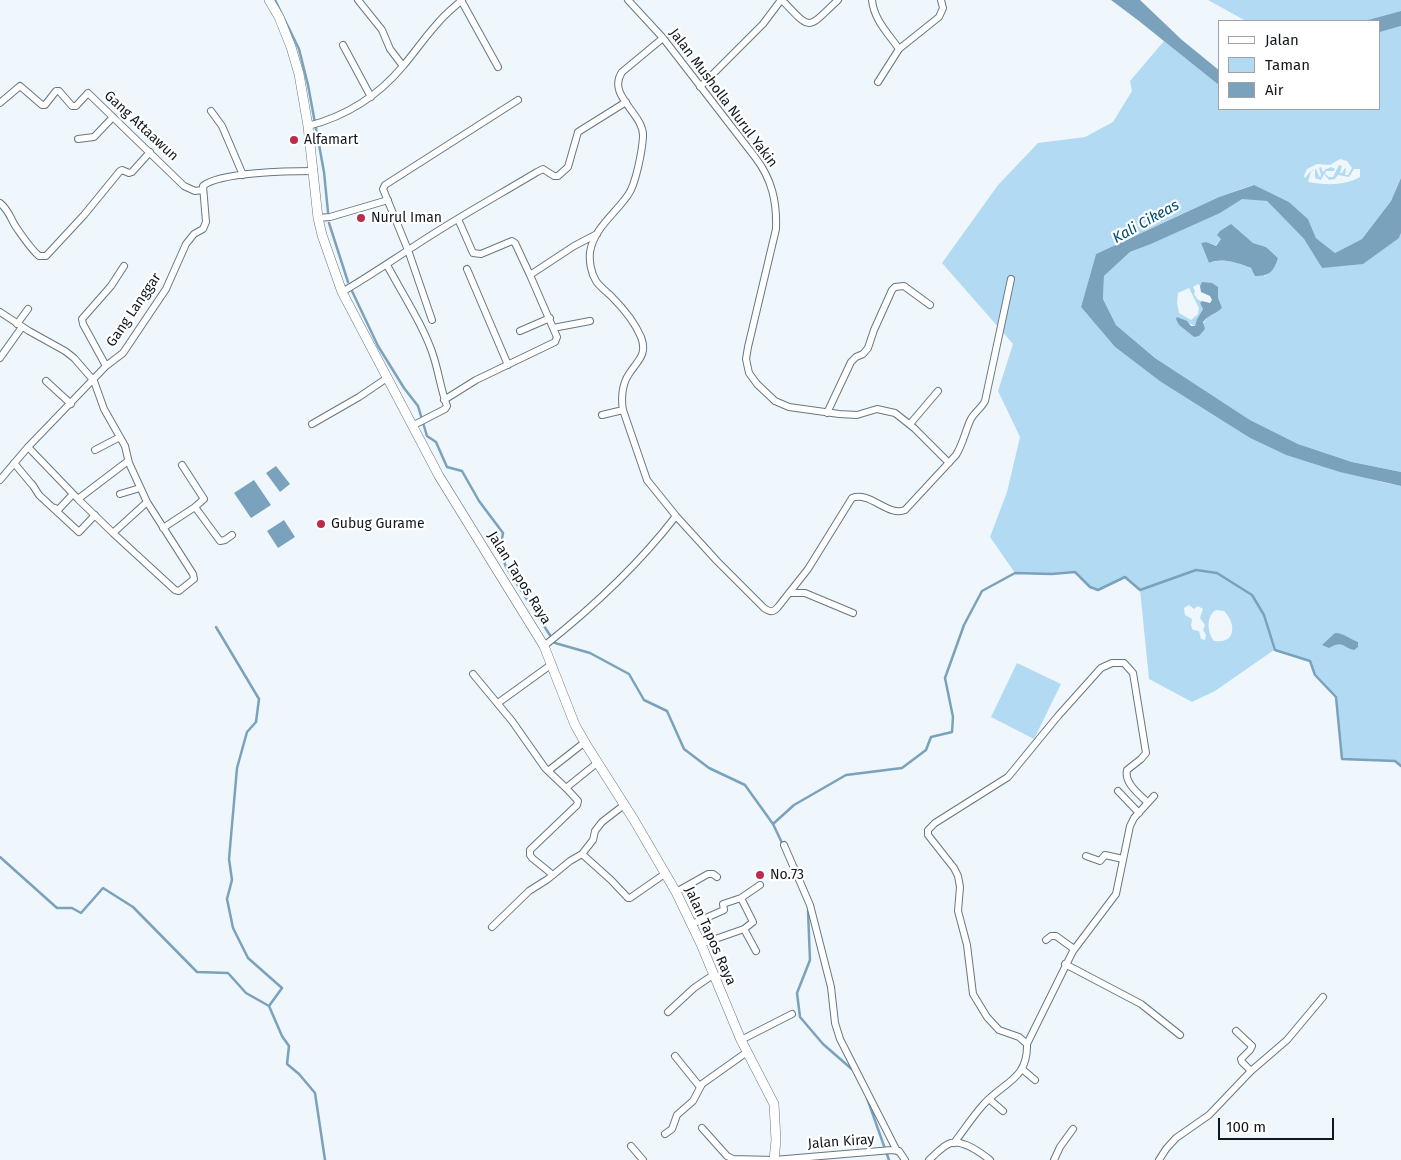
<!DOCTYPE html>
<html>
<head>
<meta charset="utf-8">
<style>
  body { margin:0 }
  #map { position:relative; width:1401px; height:1160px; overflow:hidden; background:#f0f7fc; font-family:"Fira Sans",sans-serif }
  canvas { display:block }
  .legend { position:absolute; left:1218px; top:20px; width:162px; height:90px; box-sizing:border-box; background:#fff; border:1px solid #a0a2a4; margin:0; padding:6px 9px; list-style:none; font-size:15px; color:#11171c }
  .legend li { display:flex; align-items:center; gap:10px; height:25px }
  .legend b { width:25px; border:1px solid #a0a2a4 }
  .scale { position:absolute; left:1218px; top:1118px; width:116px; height:22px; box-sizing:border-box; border:2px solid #11171c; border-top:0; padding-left:6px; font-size:15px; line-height:18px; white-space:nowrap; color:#11171c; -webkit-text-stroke:4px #fff; paint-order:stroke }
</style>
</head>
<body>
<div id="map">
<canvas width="1401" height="1160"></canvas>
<ul class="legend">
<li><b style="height:6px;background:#fff"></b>Jalan</li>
<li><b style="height:14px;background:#b3daf3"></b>Taman</li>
<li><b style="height:14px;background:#7aa2bc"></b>Air</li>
</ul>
<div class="scale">100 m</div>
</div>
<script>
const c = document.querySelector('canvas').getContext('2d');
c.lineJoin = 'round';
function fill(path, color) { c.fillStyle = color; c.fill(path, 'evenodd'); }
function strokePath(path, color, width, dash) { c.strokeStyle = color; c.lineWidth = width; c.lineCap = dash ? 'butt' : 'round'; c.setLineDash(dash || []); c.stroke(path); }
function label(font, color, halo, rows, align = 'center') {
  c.font = font + ' "Fira Sans",sans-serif'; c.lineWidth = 4.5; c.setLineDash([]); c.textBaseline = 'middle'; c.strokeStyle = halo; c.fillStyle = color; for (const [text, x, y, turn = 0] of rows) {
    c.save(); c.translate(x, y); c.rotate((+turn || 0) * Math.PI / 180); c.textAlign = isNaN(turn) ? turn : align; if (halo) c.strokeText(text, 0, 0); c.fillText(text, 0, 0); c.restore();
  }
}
fill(new Path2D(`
  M1208 0H1401V11L1364 21H1246Z
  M1401 26V178L1391 201 1362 239 1335 253 1316 238 1308 219 1289 202 1253 185 1219 197 1096 254 1081 307 1115 347 1161 382 1250 438 1286 455 1386 483 1401 486V766L1395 761 1342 759 1336 697 1315 675 1310 661 1274 650 1215 691 1192 702 1149 679 1140 590 1126 577 1098 590 1090 587 1075 572 1052 574 1015 573 990 537 1007 492 1020 437 998 391 1013 344 942 263 998 185 1038 143 1085 137 1113 122 1132 91 1130 81 1164 41 1220 86V109H1380V32ZM1340 159 1347 161 1352 168 1348 175H1345L1346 169 1345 168 1342 173H1340L1342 166 1339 165 1333 177H1329L1325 174 1326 171H1334L1335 169 1331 167 1326 169 1323 172 1321 167 1319 168 1321 175 1320 178 1316 169 1310 172 1305 178 1304 176 1307 169 1317 164 1330 165ZM1354 169H1360V177C1345 186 1324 185 1308 182L1311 172 1315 170V178L1321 180 1324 174 1329 180 1335 179 1338 175 1349 177ZM1189 605 1194 609 1198 606 1203 609 1200 618 1205 625 1203 630 1206 635 1205 640 1201 639 1199 631 1193 630 1191 626 1192 619 1185 615 1184 608ZM1216 610 1224 611C1236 623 1237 644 1214 641 1207 632 1206 616 1216 610Z
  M1242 198 1267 201 1304 239 1322 268 1399 238 1401 233V472L1352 462 1298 444 1250 420 1155 358 1116 325 1103 299 1104 276 1130 252 1151 244 1219 213ZM1242 235 1253 243 1266 247 1278 258 1274 268 1265 276C1248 267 1229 256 1209 263L1201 243 1206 242 1215 246 1221 239ZM1202 282 1222 308 1209 315 1194 337 1179 325 1177 317 1195 326 1197 319 1203 309 1200 303 1202 301 1198 300 1194 294 1195 291 1193 287 1198 284 1200 286ZM1189 288 1199 308 1198 314 1191 320 1179 313 1177 303 1178 293Z
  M1017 663 1061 684 1034 739 991 717Z`), '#b3daf3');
fill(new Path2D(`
  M1111 0H1140L1182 40 1220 71V86L1139 21Z
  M1401 11V26L1380 32V21H1364Z
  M1401 178V233L1399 238 1363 264 1322 268 1304 239 1267 201 1242 199 1220 213 1151 244 1130 252 1104 276 1103 299 1116 325 1155 358 1250 420 1298 444 1352 462 1401 472V486L1340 472 1286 455 1250 438 1161 382 1115 347 1081 307 1096 254 1219 197 1254 185 1289 202 1308 219 1316 238 1335 253 1362 239 1391 201Z
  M1231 224 1253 243 1266 247 1278 258C1274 272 1269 276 1255 276L1251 268C1237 263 1224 257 1209 263L1201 243 1206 242 1216 246 1221 239 1217 235 1220 231Z
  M1202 282 1212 283 1218 287V298L1222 308C1214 315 1211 313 1203 322L1205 329 1199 336 1194 337 1179 325 1176 319 1177 317 1187 321 1191 326H1195L1197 319 1203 309 1200 303 1202 301 1210 303 1212 300 1210 296 1201 292 1200 286Z
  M276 466 290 484 280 492 266 473Z
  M254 480 271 505 251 518 234 493Z
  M284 520 295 537 278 548 267 531Z
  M1335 633C1344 633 1349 639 1358 642V647L1354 650C1341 647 1344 640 1329 648L1322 645Z`), '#7aa2bc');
strokePath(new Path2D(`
  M275 0 299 49 308 85 324 172 328 212
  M329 223 348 282
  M352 291 378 346 404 388 418 406 427 436 436 442 447 467 462 471 479 501 503 533 500 550 506 567 555 643 590 653 629 674 644 700 667 711 684 749 709 768 745 785 773 824 783 845
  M216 627 259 699 256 722 247 732 237 768 229 859 232 880 227 899 233 928 248 958 282 988 269 1006 282 1036 289 1046 287 1064 299 1074 315 1093 325 1160
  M773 824 794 805 846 775 902 768 926 750 931 737 952 732 953 717 945 678 964 625 982 591 1015 573 1052 574 1075 572 1090 587 1098 590 1125 577 1140 590 1196 570 1217 573 1252 595 1264 615 1275 650 1310 661 1315 675 1336 697 1342 759 1395 761 1401 766
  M0 857 57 908H72L81 913 103 888 133 907 197 972 228 973 246 993 269 1006
  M808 911 810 960 797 993 800 1017 823 1044 854 1071
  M867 1098 889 1160`), '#7aa2bc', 2.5);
const minor = new Path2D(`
  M358 0 382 30 390 49 403 66
  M461 0 498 67
  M628 0 663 38 755 157C772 179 777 202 776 229L748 347 746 359 749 373 757 384 775 401 789 407 839 414 857 415 877 409 895 413 914 428 949 463
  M782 0C812 32 807 29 838 0
  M872 0C874 20 888 33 899 49L878 82
  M663 38 622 72C606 96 645 114 643 137 642 151 636 184 628 195 615 214 594 228 590 252 589 261 591 273 596 281 600 287 607 292 612 297 623 308 635 323 641 337 648 355 637 361 629 374 622 384 621 399 623 410L647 480 676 516
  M343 45 371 97
  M899 49 939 17 943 8 941 0
  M700 87 763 24 781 0
  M0 103 20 86 42 105H45L56 91H59L72 106H76L88 93 184 186 195 191 202 190
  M211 111 222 126 243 175
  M308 126C347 116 378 96 403 66 415 52 425 37 437 24 444 15 453 8 462 0
  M78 139 94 137 113 117
  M0 203C9 210 10 218 16 227 23 237 30 248 39 256H46L84 215 120 171 122 170 129 173 132 172 150 152
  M318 218 330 217 388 200
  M458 219 473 253 481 254 512 241 515 243 530 275
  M387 265C402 293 425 328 434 358 439 374 441 390 447 406L445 409 412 426
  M467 269 508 365
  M342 292C368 277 391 261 416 245 455 219 497 196 537 172L543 169 554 176H558L568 167 578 132 626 102
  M0 312 29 331 65 351 74 358 94 381 104 409 125 446 129 463 147 502 193 574 194 579 179 591 175 590 113 533 147 502
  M432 320 408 250 383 189 385 185 518 100
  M590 321 553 328 530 275 574 246 597 234
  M17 324 28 309
  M520 331 550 318
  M0 358 22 327
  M106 366 83 324 82 319 111 286 124 266
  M46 381 71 404
  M444 400 476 380 555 342 557 337 553 328
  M827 413 851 362 856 357 863 354 868 348 874 330 892 290 895 287 904 286 930 305
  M602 415 623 410
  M312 424 359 397 387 378
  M910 424 938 391
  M28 447 78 499 128 461
  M95 450 120 437
  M14 463 34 487
  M0 480 28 447 106 366 123 353 166 289 186 244 194 234 203 229 206 222 203 186C219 172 291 171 314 171
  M32 484 39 495 79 532 95 515
  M120 494 140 488
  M78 499 113 533
  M195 507 220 541 225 540 232 535
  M55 508 58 510 73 494
  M163 528 195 507 204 499 182 465
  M789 593H805L853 613
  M544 646C592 608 639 564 676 516L717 561 764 608C770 612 773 613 778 607L808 569 852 498C870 491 888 517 905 510L956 455C963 444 965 432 970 421 973 413 981 409 985 401L1011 279
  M473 674 512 721 545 768 567 789 578 801 577 805 530 850V855L532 858 553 875
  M498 703 552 664
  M548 771 585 742
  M566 788 597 763
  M1118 791 1139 813
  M784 845 810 905 831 987 835 1023 840 1039 897 1151
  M582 854 611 880 628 898H630L666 873
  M1086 856 1100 861 1105 855 1123 859
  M676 892 708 874H713L717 877
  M741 898 753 922 744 929
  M692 924 724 910 723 904 741 898 760 885
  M492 927 529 891 548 879 570 861 582 854 593 840 595 831 602 822 624 805
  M1046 940 1051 936H1056L1074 949
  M701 944 744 929 756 951
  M1065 964 1141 1004 1180 1035
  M668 1012 694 988 713 975
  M1236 1031 1252 1046 1250 1050 1241 1059 1242 1062 1251 1071
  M741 1040 792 1014
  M1027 1044 1019 1037 999 1030 987 1017 973 994 967 945 958 911 960 887 958 876 954 868 928 835V830L935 823 1008 777 1058 716 1101 668 1112 663H1124L1133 673 1146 753 1141 759 1127 770C1124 783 1139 794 1147 802
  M675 1056 700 1087
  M1022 1069 1035 1080
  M989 1099 1003 1111
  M702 1128 727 1156 733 1159 774 1160 892 1150 899 1151 905 1160
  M665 1134 672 1129 677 1115 693 1101 702 1084 747 1052
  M954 1143C964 1130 973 1116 983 1105 1003 1082 1028 1080 1027 1044L1073 951 1116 894 1130 826 1134 818 1154 796
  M631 1146 643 1160
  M929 1160C935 1155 943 1145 951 1143 964 1140 981 1153 990 1160
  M1054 1160 1060 1147 1073 1129
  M1159 1160 1166 1149 1176 1138 1209 1115 1251 1071 1287 1040 1323 997`);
const secondary = new Path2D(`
  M269 0 279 17 291 47 299 74 308 126 318 218 322 235 342 292 439 476 544 646 575 725 587 746 634 820 676 892 701 944 741 1040 774 1104 776 1140 774 1160`);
strokePath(minor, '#677781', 8);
strokePath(secondary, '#677781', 10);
strokePath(minor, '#fff', 6);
strokePath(secondary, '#fff', 9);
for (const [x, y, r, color] of [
  [294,140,5,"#bc2b4c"],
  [361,218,5,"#bc2b4c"],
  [321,524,5,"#bc2b4c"],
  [760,875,5,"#bc2b4c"]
]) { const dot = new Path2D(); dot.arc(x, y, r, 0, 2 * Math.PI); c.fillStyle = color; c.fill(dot); strokePath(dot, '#fff', 2); }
label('14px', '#11171c', '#fff', [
  ["Jalan Musholla Nurul Yakin",723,98,53],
  ["Gang Attaawun",141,126,43],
  ["Gang Langgar",134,310,-56],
  ["Jalan Tapos Raya",519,578,58],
  ["Jalan Tapos Raya",710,936,66],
  ["Jalan Kiray",841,1142,-4]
]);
label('14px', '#11171c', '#fff', [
  ["Alfamart",304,140],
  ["Nurul Iman",371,218],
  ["Gubug Gurame",331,524],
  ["No.73",770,875]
], 'left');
label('italic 15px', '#004e72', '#fff', [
  ["Kali Cikeas",1146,222,-29]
]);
</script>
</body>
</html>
